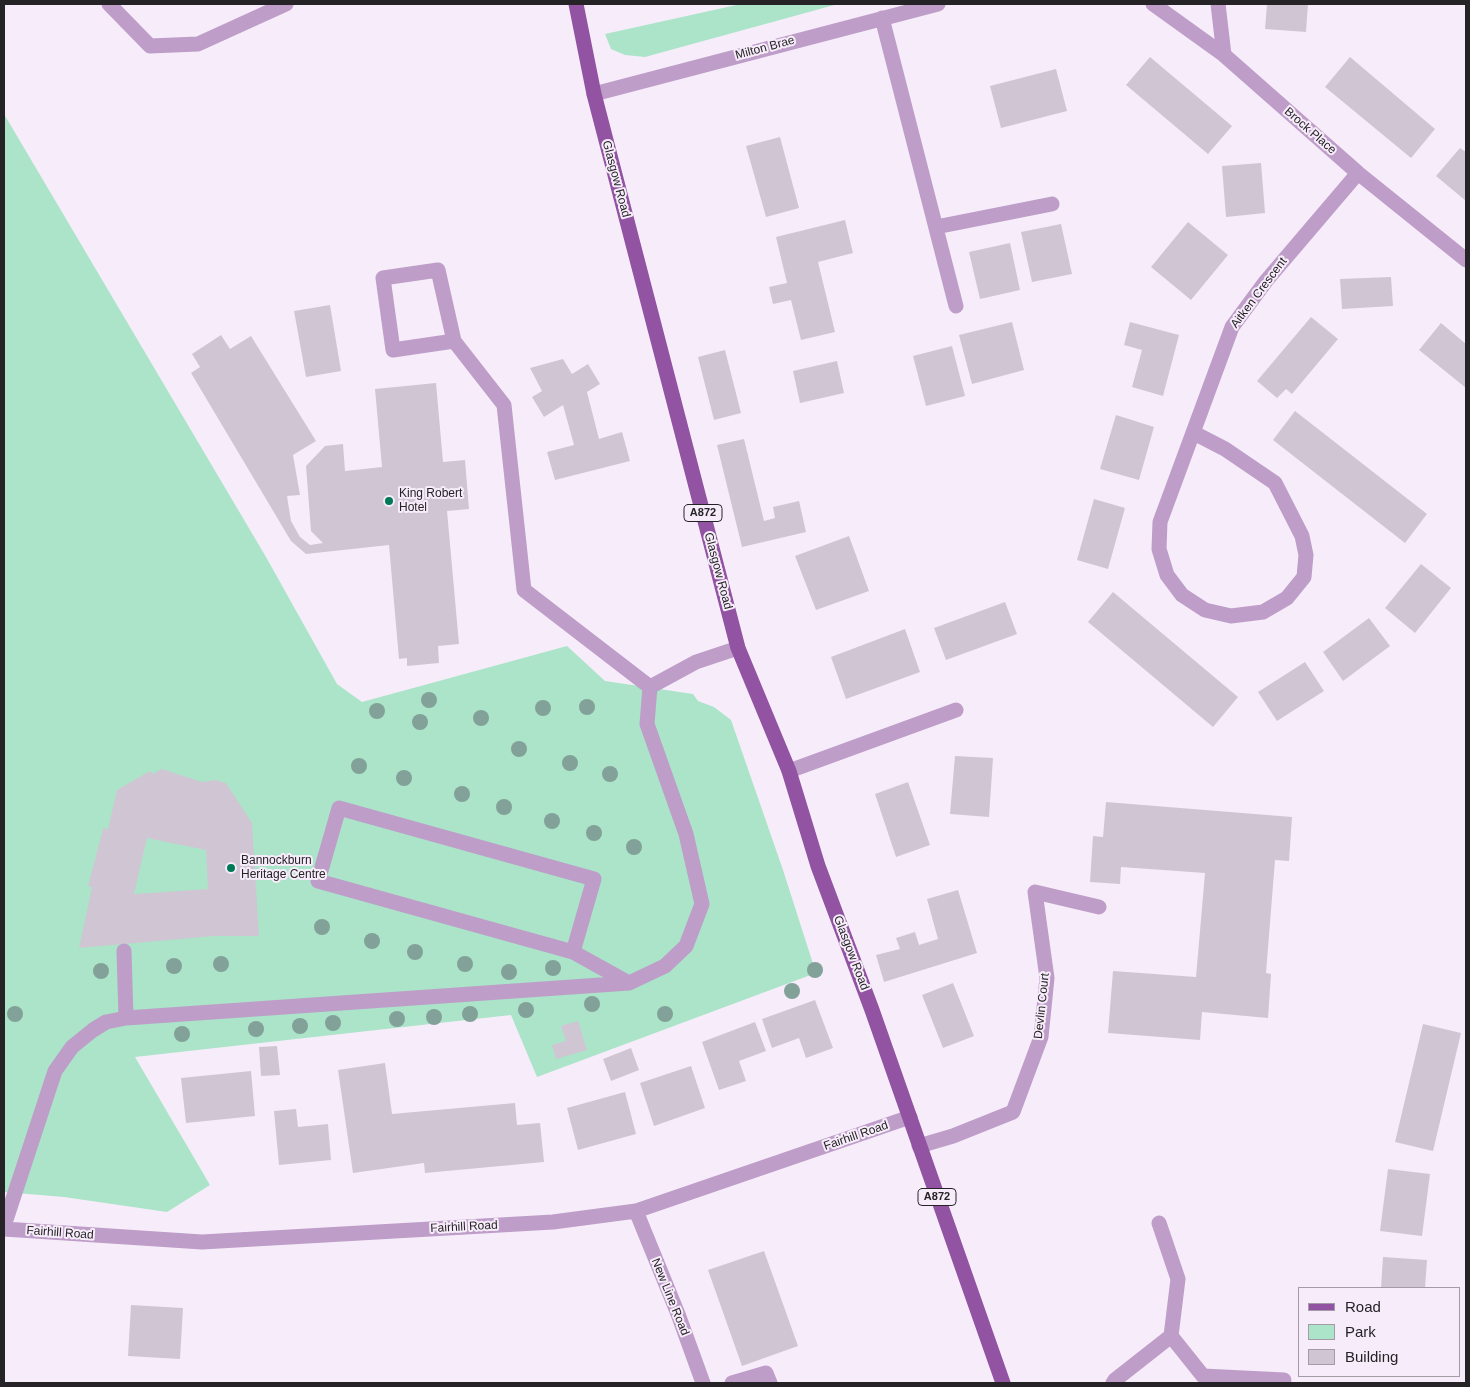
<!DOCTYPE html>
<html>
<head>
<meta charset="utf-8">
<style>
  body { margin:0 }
  #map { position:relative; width:1470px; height:1387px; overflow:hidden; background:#f7edfa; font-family:Arial,sans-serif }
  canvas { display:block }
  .frame { position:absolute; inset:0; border:5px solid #262327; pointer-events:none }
  .legend { position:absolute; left:1298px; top:1287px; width:162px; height:90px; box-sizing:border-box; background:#f7edfa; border:1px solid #a39ca6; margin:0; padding:6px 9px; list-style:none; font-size:15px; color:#262327 }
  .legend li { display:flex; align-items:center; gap:10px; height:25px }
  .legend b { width:25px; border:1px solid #a39ca6 }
</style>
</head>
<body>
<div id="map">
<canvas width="1470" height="1387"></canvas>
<div class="frame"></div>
<ul class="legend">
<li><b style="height:6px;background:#9153a2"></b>Road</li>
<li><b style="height:14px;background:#abe4c9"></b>Park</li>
<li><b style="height:14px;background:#d0c6d3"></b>Building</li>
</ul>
</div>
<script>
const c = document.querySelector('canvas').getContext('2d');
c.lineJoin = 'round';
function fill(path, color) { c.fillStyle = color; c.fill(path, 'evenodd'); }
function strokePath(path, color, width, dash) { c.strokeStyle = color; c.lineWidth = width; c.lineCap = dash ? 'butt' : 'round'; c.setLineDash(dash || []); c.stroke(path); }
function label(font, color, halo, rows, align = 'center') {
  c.font = font + ' Arial,sans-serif'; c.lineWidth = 4; c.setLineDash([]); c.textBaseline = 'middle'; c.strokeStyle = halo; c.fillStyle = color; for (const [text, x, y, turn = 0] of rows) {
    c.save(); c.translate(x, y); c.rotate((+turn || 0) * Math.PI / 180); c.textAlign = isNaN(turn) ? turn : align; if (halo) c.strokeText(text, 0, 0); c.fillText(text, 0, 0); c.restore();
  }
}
fill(new Path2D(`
  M741 4H838L645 57 625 55 611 49 605 34Z
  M4 114 266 557 337 684 362 702 567 646 605 681 693 694 698 701 714 707 731 720 783 870 816 973 537 1077 511 1015 135 1057 210 1185 167 1212 64 1197 4 1192Z`), '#abe4c9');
fill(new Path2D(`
  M1267 4H1308L1306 32 1265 29Z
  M1150 57 1232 126 1208 154 1126 85Z
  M1350 57 1435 129 1411 158 1325 87Z
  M1056 69 1067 111 1001 128 990 86Z
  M780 137 799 208 766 217 746 146Z
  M1460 148 1466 152V201L1436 176Z
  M1261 163 1265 213 1226 217 1222 166Z
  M845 220 853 253 818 262 835 332 801 340 791 300 773 304 769 287 787 283 776 237Z
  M1188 222 1228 255 1191 300 1151 267Z
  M1061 224 1072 274 1032 282 1021 232Z
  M1010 243 1020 290 980 299 969 252Z
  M1391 277 1393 306 1342 309 1340 279Z
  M330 305 341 371 306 377 294 311Z
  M1311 317 1338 339 1292 394 1286 389 1277 398 1257 381Z
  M1012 322 1024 370 972 384 959 335Z
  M1130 322 1179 335 1163 396 1132 387 1142 350 1124 345Z
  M1441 323 1466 344V388L1419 350Z
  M221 335 230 349 251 336 316 441 293 455 300 495 287 496 291 521 300 537 310 545 323 543 311 531 306 466 325 446 343 444 345 471 382 467 375 389 436 383 443 462 465 460 469 509 447 511 459 644 438 646 439 663 407 666V658L399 659 389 545 306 554 291 541 191 373 200 367 192 354Z
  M952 346 965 396 926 406 913 356Z
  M725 350 741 413 714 420 698 357Z
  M563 359 572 374 588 364 600 384 587 392 599 439 622 432 630 461 555 480 547 452 574 445 563 405 544 417 532 397 542 391 530 368Z
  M837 361 844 393 800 403 793 371Z
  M1295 411 1427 514 1405 543 1273 440Z
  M1116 415 1154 427 1139 480 1100 469Z
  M744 439 764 521 775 518 773 507 799 501 806 532 742 547 717 445Z
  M1094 499 1125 508 1108 569 1077 560Z
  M849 536 869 591 816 610 795 556Z
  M1421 564 1451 588 1415 633 1385 608Z
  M1113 592 1238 697 1213 727 1088 622Z
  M1005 602 1017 634 946 660 934 628Z
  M1369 618 1390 646 1343 681 1323 652Z
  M905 629 920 672 846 699 831 657Z
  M1305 662 1324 691 1277 721 1258 692Z
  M955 756 993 758 989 817 950 814Z
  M162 769 202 782 215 780 226 783 252 823 259 936H214L79 948 92 887 88 886 102 833 103 828 108 829 117 790 150 771 153 774ZM147 838 206 850 208 889 134 894Z
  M908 782 930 845 896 857 875 794Z
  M1106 802 1292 817 1289 861 1275 860 1266 973 1271 974 1268 1018 1202 1012 1200 1040 1108 1033 1113 971 1196 977 1205 873 1121 867 1120 884 1090 882 1093 836 1103 837Z
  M958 890 977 953 884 982 876 955 900 949 896 938 915 932 919 945 938 939 927 899Z
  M953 983 974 1036 943 1048 922 995Z
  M815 1000 833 1048 806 1058 799 1038 772 1048 762 1019Z
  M578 1021 587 1050 556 1059 552 1045 566 1041 561 1026Z
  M755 1022 766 1051 739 1061 746 1081 719 1090 702 1042Z
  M1423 1024 1461 1033 1433 1151 1395 1142Z
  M277 1046 280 1075 261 1076 259 1047Z
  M631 1048 639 1070 611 1081 603 1059Z
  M385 1063 392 1114 515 1103 517 1125 540 1123 544 1162 425 1173 424 1163 353 1173 338 1070Z
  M691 1066 705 1108 654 1126 640 1083Z
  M251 1071 255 1116 186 1123 181 1078Z
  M625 1092 636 1134 578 1150 567 1108Z
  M296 1109 298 1127 328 1124 331 1160 279 1165 274 1111Z
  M1388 1169 1430 1174 1422 1236 1380 1231Z
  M764 1251 798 1346 742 1366 708 1270Z
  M1383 1257 1427 1260 1425 1288H1381Z
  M131 1305 183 1308 180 1359 128 1356Z`), '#d0c6d3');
strokePath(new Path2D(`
  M109 4 150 46 198 44 286 4
  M1153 4 1224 55 1358 173 1466 260
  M1218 4 1224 55
  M882 18 956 306
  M594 94 938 4
  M936 227 1052 204
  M454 341 438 270 383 278 393 350 454 341 504 405 524 590 650 687 696 662 738 648
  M1194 433 1225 449 1275 483 1302 536 1306 555 1304 577 1287 598 1263 612 1231 616 1205 610 1182 595 1167 575 1159 549 1160 522 1232 327 1266 281 1358 173
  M789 771 956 710
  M124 951 126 1018
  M573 952 594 879 339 808 318 881 573 952 629 983
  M919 1146 953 1136 1013 1112 1041 1037 1047 978 1035 892 1099 907
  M636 1211 678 1314 703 1383
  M4 1226 55 1071 72 1047 93 1030 106 1022 126 1018 629 983 665 966 686 946 702 904 686 834 647 724 650 687
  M4 1229 202 1242 553 1222 636 1211 910 1117
  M1171 1336 1203 1376 1284 1380
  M732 1383 766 1373 770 1383
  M1113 1383 1115 1380 1171 1336 1178 1279 1159 1223`), '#be9dc8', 15);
strokePath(new Path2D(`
  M576 4 594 94 738 648 789 771 818 866 872 1010 1003 1383`), '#9153a2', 15);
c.fillStyle = '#82a199';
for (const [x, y] of [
  [429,700],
  [587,707],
  [543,708],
  [377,711],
  [481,718],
  [420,722],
  [519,749],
  [570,763],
  [359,766],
  [610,774],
  [404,778],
  [462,794],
  [504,807],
  [552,821],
  [594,833],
  [634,847],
  [322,927],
  [372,941],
  [415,952],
  [221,964],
  [465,964],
  [174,966],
  [553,968],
  [815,970],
  [101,971],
  [509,972],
  [792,991],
  [592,1004],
  [526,1010],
  [15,1014],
  [470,1014],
  [665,1014],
  [434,1017],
  [397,1019],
  [333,1023],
  [300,1026],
  [256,1029],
  [182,1034]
]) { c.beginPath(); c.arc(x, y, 8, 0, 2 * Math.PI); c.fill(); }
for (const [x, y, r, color] of [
  [389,501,5,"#007956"],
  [231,868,5,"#007956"]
]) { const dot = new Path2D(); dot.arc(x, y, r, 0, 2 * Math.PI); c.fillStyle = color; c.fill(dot); strokePath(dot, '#f7edfa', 2); }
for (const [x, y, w] of [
  [703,513,38],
  [937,1197,38]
]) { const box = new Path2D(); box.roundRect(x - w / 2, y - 8.5, w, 17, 4); c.fillStyle = '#f7edfa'; c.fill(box); strokePath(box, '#262327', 1); }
label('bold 11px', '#262327', null, [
  ["A872",703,513],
  ["A872",937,1197]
]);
label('12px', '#262327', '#f7edfa', [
  ["Milton Brae",765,48,-15],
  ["Brock Place",1310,131,41],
  ["Glasgow Road",616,179,75],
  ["Aitken Crescent",1259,293,-53],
  ["Glasgow Road",718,571,75],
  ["Glasgow Road",851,953,69],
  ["Devlin Court",1042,1006,-84],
  ["Fairhill Road",856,1136,-19],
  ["Fairhill Road",464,1227,-3],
  ["Fairhill Road",60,1233,4],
  ["New Line Road",670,1297,68]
]);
label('12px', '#262327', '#f7edfa', [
  ["King Robert",399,494],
  ["Hotel",399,508],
  ["Bannockburn",241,861],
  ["Heritage Centre",241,875]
], 'left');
</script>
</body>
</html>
